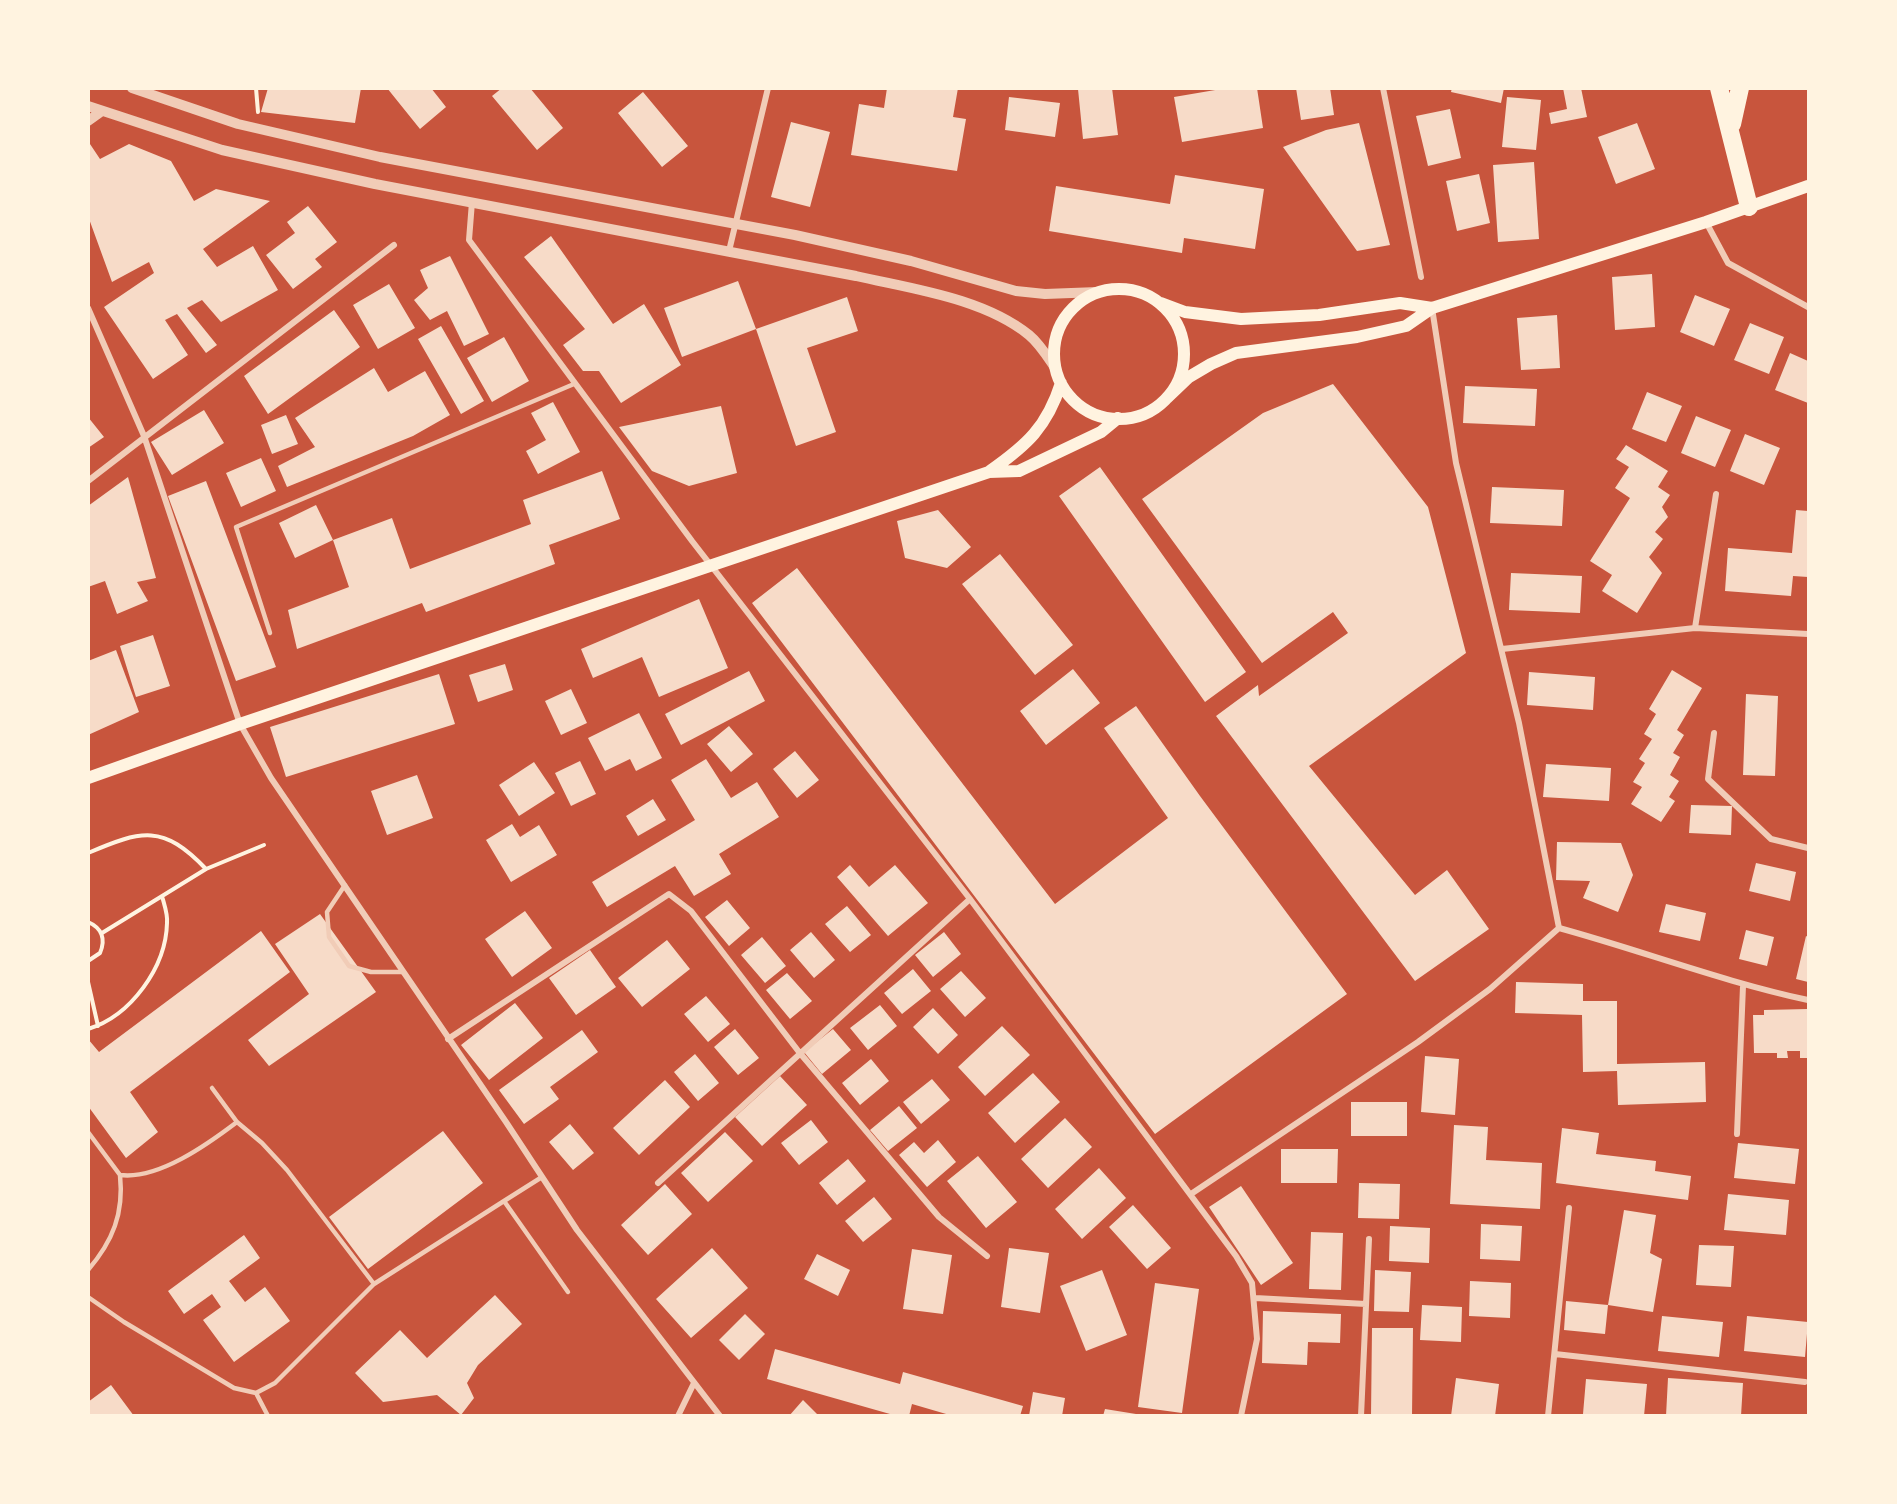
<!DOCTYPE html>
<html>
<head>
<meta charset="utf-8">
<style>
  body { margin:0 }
  #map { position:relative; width:1897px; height:1504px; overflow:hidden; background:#c8553d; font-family:"Noto Sans",sans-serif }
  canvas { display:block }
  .frame { position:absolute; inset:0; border:90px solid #fff3e0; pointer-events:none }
</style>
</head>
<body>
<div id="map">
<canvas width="1897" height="1504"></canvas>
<div class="frame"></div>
</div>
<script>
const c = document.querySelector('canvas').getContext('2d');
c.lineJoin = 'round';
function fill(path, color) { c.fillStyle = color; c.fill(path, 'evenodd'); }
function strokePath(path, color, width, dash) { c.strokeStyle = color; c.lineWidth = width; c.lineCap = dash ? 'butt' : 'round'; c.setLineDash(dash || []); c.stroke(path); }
fill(new Path2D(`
  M268 88H361L355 123 261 112Z
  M387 88H431L446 107 420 129Z
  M502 88H530L563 128 537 150 492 96Z
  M887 88H958L953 117 966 119 957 171 851 155 859 104 884 108Z
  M1112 88 1118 135 1083 139 1078 89Z
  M1227 88H1257L1263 128 1182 142 1174 97Z
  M1296 88H1330L1334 115 1301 120Z
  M1452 88H1504L1501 103 1451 92Z
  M1563 88H1581L1587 117 1551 124 1549 113 1567 109Z
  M643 92 688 146 662 167 618 113Z
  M1009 97 1060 103 1055 137 1005 130Z
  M1507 97 1541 100 1536 150 1502 147Z
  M1450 109 1461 158 1428 166 1416 116Z
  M791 122 830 132 810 207 771 197Z
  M1359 123 1390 245 1357 251 1283 147 1326 130Z
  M1637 123 1655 169 1616 184 1598 137Z
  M88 141 100 159 129 144 171 161 194 201 216 189 270 201 203 249 217 267 253 246 278 290 221 322 202 300 187 308 217 345 206 353 177 314 165 320 188 355 153 379 104 307 154 273 149 262 112 282 88 216Z
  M1534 162 1539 239 1498 242 1493 165Z
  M1479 174 1490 223 1457 231 1446 181Z
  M1175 175 1264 189 1255 249 1184 238 1182 253 1049 231 1056 186 1170 204Z
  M308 206 337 242 315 259 322 267 293 289 266 255 295 233 287 222Z
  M551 236 613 324 644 304 681 365 621 403 599 371H583L563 345 585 329 524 257Z
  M450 256 489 334 464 346 447 311 430 320 414 300 428 288 420 270Z
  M1652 274 1655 327 1615 330 1612 277Z
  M738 281 756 329 682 357 664 308Z
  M389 284 415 328 378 349 353 305Z
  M1695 295 1730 309 1714 346 1680 332Z
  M847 297 858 331 807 348 836 432 796 446 756 329Z
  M334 310 360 347 268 414 244 376Z
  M1557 315 1560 368 1521 370 1517 318Z
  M1750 323 1784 337 1769 374 1734 360Z
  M441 326 484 401 461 414 418 339Z
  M504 337 529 381 492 402 467 358Z
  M1790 353 1808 361V403L1775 390Z
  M374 368 388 392 425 371 450 415 413 436 287 487 278 466 315 447 295 418Z
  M1333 384 1428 507 1466 653 1309 766 1415 895 1447 870 1489 929 1415 981 1216 716 1258 685 1259 696 1348 633 1333 612 1262 663 1142 499 1263 413Z
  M1465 386 1537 389 1535 426 1463 423Z
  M1647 392 1682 406 1666 442 1632 429Z
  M553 402 580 452 538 474 526 451 546 440 531 413Z
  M721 406 737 473 689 486 652 471 619 427Z
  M204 410 224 443 172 475 151 442Z
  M286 415 298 444 272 454 261 425Z
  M1696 416 1731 430 1715 467 1681 453Z
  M88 417 104 437 88 448Z
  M1745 434 1780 448 1764 485 1730 471Z
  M1626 445 1668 471 1658 487 1670 495 1662 507 1668 517 1655 532 1663 539 1649 557 1662 573 1637 613 1602 591 1612 575 1590 561 1630 498 1615 488 1629 467 1616 459Z
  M261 458 276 491 241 507 226 473Z
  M1100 467 1246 672 1205 702 1059 496Z
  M602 471 620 519 549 545 555 564 426 612 422 603 297 649 288 610 349 587 333 540 392 518 410 569 531 524 523 500Z
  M128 477 156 578 137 582 148 601 117 614 105 581 88 587V506Z
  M206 481 276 667 236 681 168 496Z
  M1492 487 1564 490 1562 526 1490 523Z
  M316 505 333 540 295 558 279 523Z
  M938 510 971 547 947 568 905 558 897 521Z
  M1796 510 1808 511V577L1793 576 1791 596 1725 591 1728 548 1792 553Z
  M1000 554 1073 645 1035 675 962 584Z
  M797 568 1055 904 1168 818 1104 728 1136 706 1200 796 1347 994 1155 1134 752 603Z
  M1511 573 1582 576 1580 613 1509 610Z
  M699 599 728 668 659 697 642 657 593 678 581 649Z
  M153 635 170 686 136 697 120 646Z
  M116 650 139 712 88 735V661Z
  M505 664 513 690 478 702 469 675Z
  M1073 669 1100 703 1046 745 1020 711Z
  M1672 670 1702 688 1677 730 1684 735 1673 753 1680 757 1670 775 1679 781 1669 797 1675 801 1661 822 1631 804 1642 787 1633 782 1645 763 1639 759 1652 739 1644 734 1656 714 1649 709Z
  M749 671 765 701 681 745 665 714Z
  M1529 672 1595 677 1593 710 1527 705Z
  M439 674 455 724 286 777 270 727Z
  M571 689 587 723 561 735 545 701Z
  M1746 694 1778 696 1775 776 1743 775Z
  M639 713 662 758 636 771 630 759 605 771 588 738Z
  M729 726 753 754 731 772 707 744Z
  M795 751 819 780 797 798 773 769Z
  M706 759 731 798 757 782 779 817 719 854 731 874 694 896 675 866 607 907 592 882 695 820 671 780Z
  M580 761 596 794 571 806 555 773Z
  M534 762 555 793 519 816 499 785Z
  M1546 764 1611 768 1609 801 1543 797Z
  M417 775 433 818 387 835 371 791Z
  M653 799 666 820 638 836 626 816Z
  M1691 805 1732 806 1731 835 1689 833Z
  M512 824 520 837 539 825 557 855 511 882 486 840Z
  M1557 842 1621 843 1633 875 1618 912 1583 898 1590 881 1556 880Z
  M1756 863 1796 872 1790 901 1749 891Z
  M850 865 869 887 895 865 928 903 888 936 837 877Z
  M727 900 750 928 729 946 705 917Z
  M1666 904 1706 913 1700 941 1659 932Z
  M847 906 871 935 850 952 825 924Z
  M525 911 552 948 512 977 485 939Z
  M320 914 376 992 269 1066 248 1040 309 994 275 944Z
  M1746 930 1774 937 1767 966 1739 959Z
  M261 931 290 972 130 1092 158 1132 126 1158 88 1106V1039L99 1052Z
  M811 932 835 960 814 978 790 950Z
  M944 932 961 954 933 977 915 955Z
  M1806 936 1808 937V982L1796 979Z
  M762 937 786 966 765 983 741 955Z
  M667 940 690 969 642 1007 618 978Z
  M590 950 616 987 576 1015 549 978Z
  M913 969 931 991 902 1014 884 993Z
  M961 971 986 998 965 1017 940 989Z
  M787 973 812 1001 790 1019 766 990Z
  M1516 982 1583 984V1001H1617V1064L1705 1062 1706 1102 1618 1105 1617 1071 1583 1072 1582 1015 1515 1013Z
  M706 996 730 1024 708 1042 684 1014Z
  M515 1003 543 1038 489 1080 461 1045Z
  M880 1005 897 1026 868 1050 850 1028Z
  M933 1008 958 1035 938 1054 913 1027Z
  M1808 1009V1058H1800V1051H1787L1788 1058H1777V1053H1754L1753 1015H1764V1010Z
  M1002 1026 1030 1055 985 1096 958 1067Z
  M735 1029 759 1058 738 1075 714 1047Z
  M833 1029 851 1050 822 1074 804 1052Z
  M582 1030 598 1052 550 1087 559 1099 524 1124 499 1090Z
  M695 1054 719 1083 698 1101 674 1072Z
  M1425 1056 1459 1059 1455 1115 1421 1112Z
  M871 1059 889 1081 860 1105 842 1083Z
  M1033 1073 1060 1102 1015 1143 988 1113Z
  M780 1076 807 1105 762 1146 735 1117Z
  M932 1079 950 1100 921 1124 903 1102Z
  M665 1080 690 1107 639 1155 613 1128Z
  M1351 1102H1407V1136H1351Z
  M899 1106 917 1128 888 1151 870 1130Z
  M1065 1118 1092 1147 1048 1188 1021 1159Z
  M811 1120 828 1142 799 1165 781 1143Z
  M570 1124 594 1153 573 1170 549 1142Z
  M1454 1125 1488 1127 1486 1160 1542 1163 1540 1209 1450 1204Z
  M1562 1128 1599 1133 1596 1154 1656 1161 1655 1171 1691 1176 1688 1200 1556 1183Z
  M443 1131 483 1183 368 1269 329 1217Z
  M725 1132 753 1161 708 1202 681 1173Z
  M938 1140 956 1162 927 1187 899 1155 914 1142 924 1153Z
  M1738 1143 1799 1149 1795 1184 1734 1178Z
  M1281 1149H1338L1337 1183H1281Z
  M978 1156 1017 1202 986 1228 947 1181Z
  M848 1159 866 1181 837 1205 819 1183Z
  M1099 1168 1126 1198 1082 1239 1055 1209Z
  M1359 1183 1400 1184 1399 1219 1358 1218Z
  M665 1184 692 1214 648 1255 621 1225Z
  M1241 1186 1293 1263 1261 1285 1209 1207Z
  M1728 1194 1789 1200 1786 1235 1724 1230Z
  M874 1197 892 1219 863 1242 845 1221Z
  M1133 1205 1171 1248 1147 1269 1109 1227Z
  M1624 1210 1656 1215 1650 1253 1662 1259 1653 1312 1608 1305 1605 1334 1564 1330 1566 1301 1608 1305Z
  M1481 1224 1522 1226 1520 1261 1480 1259Z
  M1390 1226 1430 1228 1429 1263 1389 1261Z
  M1311 1232 1343 1233 1341 1290 1309 1289Z
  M244 1235 260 1258 229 1281 245 1302 265 1287 290 1321 234 1362 203 1320 221 1307 212 1294 184 1314 168 1291Z
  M1699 1245 1734 1246 1731 1287 1696 1285Z
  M712 1248 748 1288 691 1338 656 1299Z
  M1009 1248 1049 1253 1040 1313 1001 1307Z
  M912 1249 952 1255 943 1314 903 1309Z
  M817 1254 850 1270 838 1296 804 1279Z
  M1102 1270 1127 1335 1086 1351 1060 1286Z
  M1375 1270 1411 1272 1409 1312 1374 1311Z
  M1470 1281 1511 1283 1510 1318 1469 1316Z
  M1155 1283 1199 1289 1182 1413 1138 1407Z
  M495 1295 522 1324 478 1365 467 1383 474 1398 461 1415 437 1395 383 1402 355 1373 400 1330 427 1358Z
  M1422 1305 1462 1307 1461 1342 1420 1340Z
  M1263 1311 1341 1314 1340 1343 1308 1342 1307 1365 1262 1363Z
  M745 1314 765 1334 739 1360 719 1340Z
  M1662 1316 1723 1322 1719 1357 1658 1351Z
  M1747 1316 1808 1322 1805 1357 1744 1351Z
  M1372 1328H1413L1412 1416H1371Z
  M775 1349 900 1384 903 1372 1023 1406 1020 1416H953L912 1404 909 1416H897L767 1379Z
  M1456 1378 1499 1384 1495 1416H1451Z
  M1668 1378 1743 1383 1741 1416H1666Z
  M1586 1379 1647 1384 1644 1416 1583 1414Z
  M111 1385 134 1416H88V1402Z
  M1033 1392 1065 1398 1062 1416H1029Z
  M803 1400 819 1416H789Z
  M1105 1409 1136 1414V1416H1103Z`), '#f7dbc8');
strokePath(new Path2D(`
  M256 88 258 112
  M88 853C142 830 163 824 206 869
  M88 922C102 928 106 939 100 953L88 961
  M102 933 206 869 264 845
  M88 982 98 1026
  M88 1029C131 1016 166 967 167 923 168 914 164 904 162 896`), '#fff3e0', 4);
strokePath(new Path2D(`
  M270 633 236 527 574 384
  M345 885 327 912 329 937 349 966 371 972H403
  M212 1088 237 1122 262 1143 287 1170 374 1284
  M88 1132 120 1175C158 1180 208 1144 237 1122
  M504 1201 542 1177
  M88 1270C113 1241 124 1213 120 1175
  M88 1297 124 1322 234 1388 256 1393 275 1383 374 1284 504 1201 568 1292
  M256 1393 268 1416`), '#f1ccb7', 4.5);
strokePath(new Path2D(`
  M1383 88 1421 277
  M472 202 469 240 692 541 970 899 1236 1256 1252 1283 1257 1339 1241 1416
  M1706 222 1728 263 1808 307
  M729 251 768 88
  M88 308 144 436 240 724 271 778 506 1122 577 1230 720 1416
  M1432 308 1456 463 1519 723 1559 928
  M88 481 394 245
  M1695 628 1716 494
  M1502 649 1695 628 1808 634
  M1714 733 1708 779 1771 839 1808 848
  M1559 928C1643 951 1724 982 1808 1000
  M448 1039 669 894 691 911 799 1052 939 1217 987 1256
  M1737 1134 1743 986
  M658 1183 970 899
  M1191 1194 1418 1042 1490 989 1559 928
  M1255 1298 1366 1304
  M1555 1354 1805 1382
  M678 1416 694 1383
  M1361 1416 1369 1239
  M1548 1416 1569 1208`), '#f1ccb7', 6);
strokePath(new Path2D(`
  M132 88 238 124 307 140 380 157 795 235 911 261 1016 291 1045 294 1098 292
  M88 106 222 150 375 184 856 276C912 289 983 298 1029 335 1040 344 1047 356 1055 368
  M88 121 102 111`), '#f1ccb7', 10);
strokePath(new Path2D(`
  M1054 354a65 65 0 1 1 130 0a65 65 0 1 1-130 0Z
  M1161 303 1185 312 1241 319 1319 315 1400 303 1432 308
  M1167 398 1189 377 1211 364 1236 353 1357 337 1406 326 1432 308 1706 222 1808 186
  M990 471C1027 445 1047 427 1061 383
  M88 778 240 724 989 472 1019 471 1101 432 1118 418`), '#fff3e0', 12);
strokePath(new Path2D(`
  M1719 88 1749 207
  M1732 124 1740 88`), '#fff3e0', 18);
</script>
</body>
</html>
